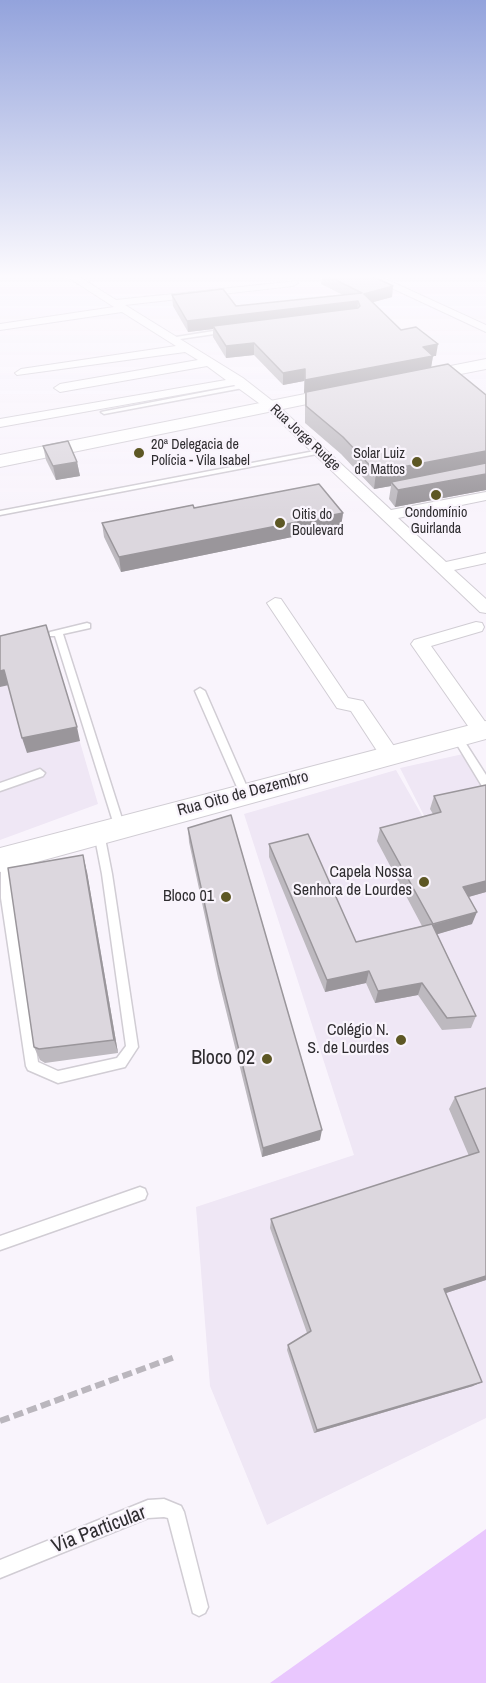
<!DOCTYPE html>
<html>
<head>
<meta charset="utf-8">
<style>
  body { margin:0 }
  canvas { display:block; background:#f9f4fc }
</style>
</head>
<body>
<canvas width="486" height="1683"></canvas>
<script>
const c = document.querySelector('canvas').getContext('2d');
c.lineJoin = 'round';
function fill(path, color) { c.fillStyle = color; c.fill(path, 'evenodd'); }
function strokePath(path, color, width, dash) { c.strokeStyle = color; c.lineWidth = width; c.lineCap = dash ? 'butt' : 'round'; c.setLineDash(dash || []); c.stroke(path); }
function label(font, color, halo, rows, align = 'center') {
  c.font = font + ' "Archivo Narrow",sans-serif'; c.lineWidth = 4.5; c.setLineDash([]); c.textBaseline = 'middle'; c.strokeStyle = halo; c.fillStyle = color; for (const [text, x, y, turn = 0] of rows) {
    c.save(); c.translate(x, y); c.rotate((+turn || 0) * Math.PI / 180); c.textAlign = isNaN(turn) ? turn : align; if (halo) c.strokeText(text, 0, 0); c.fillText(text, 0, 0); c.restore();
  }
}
fill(new Path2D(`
  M50 639 98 804 0 840V652Z
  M463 754 486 796V1418L267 1525 210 1386 196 1207 354 1155 244 814 396 770 439 845 400 768Z`), '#efe7f5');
fill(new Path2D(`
  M486 1529V1683H270Z`), '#e9c7fe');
const lane = new Path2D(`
  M226 329 229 331 228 332 173 340 170 338Z
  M246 384 248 385V387L104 414 101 412Z
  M320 450 323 452 322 453 0 515V511Z
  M87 623 90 624V628L63 634 125 828 124 831H116L115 828 55 636H50L49 634 50 632Z
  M200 688 205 691 250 794 249 797H241L240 794 195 691Z
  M458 735 461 736 486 775V787L482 786 453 738Z
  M40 769 45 773 43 776 0 791V783Z
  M99 829 103 830 104 833 112 874 138 1047 125 1067 58 1083 28 1070 26 1066 1 898V859L2 856H10L11 859 13 898 38 1062 58 1071 117 1058 126 1046 102 874 94 833 95 830Z
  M140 1187 145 1189 147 1194 145 1199 0 1250V1236Z
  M164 1499 181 1506 184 1512 208 1607 205 1613 199 1616 193 1613 168 1518 164 1517 148 1518 0 1578V1560L148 1500Z`);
const street = new Path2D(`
  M66 276H78L116 300 297 281 298 283 293 286 125 305 243 378 275 403 391 510 486 492V500L398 518 446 562 486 553V563L454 570 486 599V613L480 612 267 409 234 385 0 427V419L226 380 207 366 60 392 54 388 60 384 198 360 185 352 17 375 15 373 21 369 176 346 122 312 0 330V324L114 307Z
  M366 276H379L486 325V332Z
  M275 598 281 599 348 698 363 701 400 755 397 760 390 762 383 760 351 711 337 708 267 603Z
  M476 622 482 623 484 627 482 631 431 646 486 723V736H475L411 644 414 640Z`);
const secondary = new Path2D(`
  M486 359V369L415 383 409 382 407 378 409 374 415 373Z
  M345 386 351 387 354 391 351 395 0 467V455Z
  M486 721V739L0 872V848Z`);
strokePath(lane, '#d1cdd4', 3);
strokePath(street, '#d1cdd4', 2);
strokePath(secondary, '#d1cdd4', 2);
strokePath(new Path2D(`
  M0 1421 175 1357`), '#bab6bd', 6, [10, 4.5]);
fill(lane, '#fff');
fill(street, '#fff');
fill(secondary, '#fff');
fill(new Path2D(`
  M322 276H372L393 286 392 297 373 302 401 330 436 356H433L431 367 486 395V490L395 507 389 499 391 486 374 489 341 454 305 423V392L304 393V381L283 385 254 355 226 358 213 337V329L188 332 173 306 172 295 236 306 343 295 321 284Z
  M43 446 77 462 80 476 56 480 46 460Z
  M194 508 343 513 341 527 121 572 104 537 102 523Z
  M486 785V892L468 897 472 924 437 934 476 1016 471 1028 442 1030 418 995 375 1003 366 983 325 992 269 857V844L356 942 422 926 377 841 380 828 433 814 430 809 434 796Z
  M188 828 320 1140 262 1157 218 978 189 842Z
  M87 872 118 1053 45 1063 40 1060 34 1047Z
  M486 1088V1280L446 1293 473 1386 314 1433 287 1350 288 1345 307 1333 270 1228 271 1219 469 1156 449 1109 455 1097Z`), '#bdb9bf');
fill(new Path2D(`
  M393 286 392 297 363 305 364 294Z
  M358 301 357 313 213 326V329L188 332 187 321Z
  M254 343V355L226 358V346Z
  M438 344 436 356H433L431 368 304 393 305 380 423 347Z
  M305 369 304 381 283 385V373Z
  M486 451V465L391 482V486L374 489 376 472Z
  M77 462 80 476 56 480 53 466Z
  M486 474V490L395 507 398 490Z
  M343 513 341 527 121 572 119 557Z
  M4 670 9 685 0 687V671Z
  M77 727 80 741 27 753 22 738Z
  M83 855 87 872 118 1053 114 1040Z
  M486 881V892L458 900 463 887Z
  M477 912 472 924 428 937 432 925Z
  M369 971 366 983 325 992 327 980Z
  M422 983 418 995 375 1003 378 991Z
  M322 1130 320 1140 262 1157 263 1148Z
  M486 1276V1280L437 1296 444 1289Z
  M482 1382 473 1386 314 1433 317 1430Z`), '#9a969b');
const building = new Path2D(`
  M328 276H372L393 286 364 294 401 330 416 327 438 344 423 347 433 356 305 380V369L283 373 254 343 226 346 213 326 358 308 360 306 358 301 187 321 172 295 223 289 236 306 362 293Z
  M448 364 486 395V451L376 472 343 437 306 406V392Z
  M68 441 77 462 53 466 43 446Z
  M486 463V474L398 490 391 482Z
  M319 484 343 513 119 557 102 523 193 505 194 508Z
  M46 625 77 727 22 738 4 670 0 671V636Z
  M486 785V881L463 887 477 912 433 924 380 828 441 812 434 796Z
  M231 815 322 1130 263 1148 218 965 188 828Z
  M308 834 356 942 432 924 476 1016 447 1018 422 983 378 991 369 971 327 980 269 844Z
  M83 855 114 1040 39 1049 34 1047 8 868Z
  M486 1088V1276L444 1289 482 1382 317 1430 288 1345 311 1331 271 1219 479 1152 455 1097Z`);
fill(building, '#dcd7de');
strokePath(building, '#9a969b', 1.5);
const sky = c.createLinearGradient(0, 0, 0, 512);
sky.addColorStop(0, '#93a3dc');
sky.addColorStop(0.54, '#fcfafe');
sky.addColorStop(1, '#fcfafe00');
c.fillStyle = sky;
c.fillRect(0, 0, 486, 512);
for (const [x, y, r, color] of [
  [139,453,6,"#5d5724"],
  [417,462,6,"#5d5724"],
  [436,495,6,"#5d5724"],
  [280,523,6,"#5d5724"],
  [424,882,6,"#5d5724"],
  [226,897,6,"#5d5724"],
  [401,1040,6,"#5d5724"],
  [267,1059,6,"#5d5724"]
]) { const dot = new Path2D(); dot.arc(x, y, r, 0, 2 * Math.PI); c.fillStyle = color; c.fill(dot); strokePath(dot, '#f9f4fc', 2); }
label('14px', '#2f2d30', '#f9f4fc', [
  ["Rua Jorge Rudge",305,438,43]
]);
label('14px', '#2f2d30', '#f9f4fc', [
  ["20ª Delegacia de",151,445],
  ["Polícia - Vila Isabel",151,461],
  ["Solar Luiz",405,454,"right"],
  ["de Mattos",405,470,"right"],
  ["Condomínio",436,513,"center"],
  ["Guirlanda",436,529,"center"],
  ["Oitis do",292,515],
  ["Boulevard",292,531]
], 'left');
label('16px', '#2f2d30', '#f9f4fc', [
  ["Rua Oito de Dezembro",243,794,-15]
]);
label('16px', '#2f2d30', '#f9f4fc', [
  ["Capela Nossa",412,873],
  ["Senhora de Lourdes",412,891],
  ["Bloco 01",214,897],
  ["Colégio N.",389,1031],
  ["S. de Lourdes",389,1049]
], 'right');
label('20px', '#2f2d30', '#f9f4fc', [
  ["Bloco 02",255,1059]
], 'right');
label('20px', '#2f2d30', '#f9f4fc', [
  ["Via Particular",99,1530,-21]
]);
</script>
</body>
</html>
